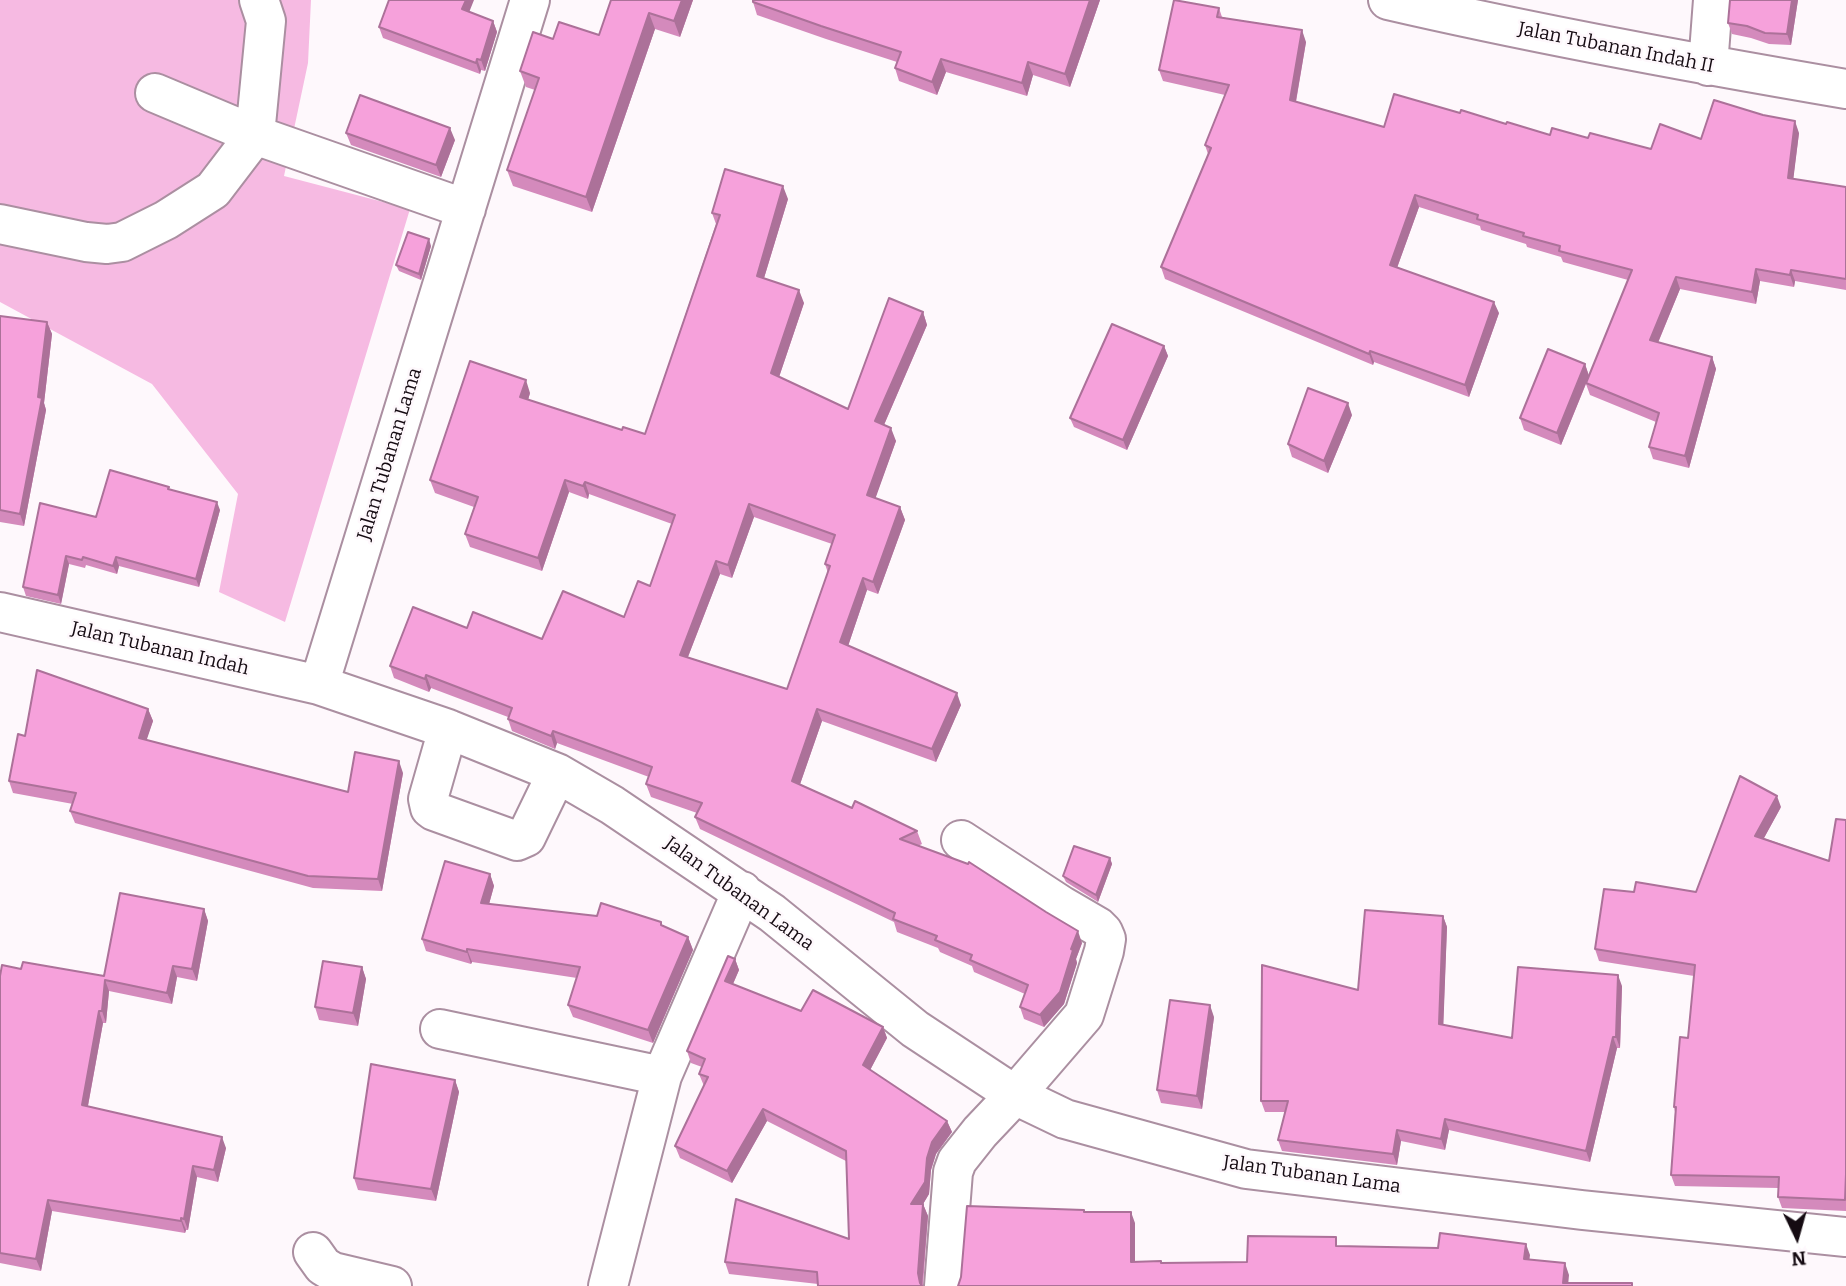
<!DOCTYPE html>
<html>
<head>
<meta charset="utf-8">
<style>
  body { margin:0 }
  #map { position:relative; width:1846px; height:1286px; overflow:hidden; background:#fef8fc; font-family:Bitter,serif }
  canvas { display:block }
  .north { position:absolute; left:1762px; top:1202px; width:70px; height:70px; -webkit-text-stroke:5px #fef8fc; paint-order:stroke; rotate:175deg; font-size:19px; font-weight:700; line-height:28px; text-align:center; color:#150b12 }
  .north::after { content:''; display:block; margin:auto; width:24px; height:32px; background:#150b12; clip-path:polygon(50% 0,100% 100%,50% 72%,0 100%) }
</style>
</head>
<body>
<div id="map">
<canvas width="1846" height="1286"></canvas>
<div class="north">N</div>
</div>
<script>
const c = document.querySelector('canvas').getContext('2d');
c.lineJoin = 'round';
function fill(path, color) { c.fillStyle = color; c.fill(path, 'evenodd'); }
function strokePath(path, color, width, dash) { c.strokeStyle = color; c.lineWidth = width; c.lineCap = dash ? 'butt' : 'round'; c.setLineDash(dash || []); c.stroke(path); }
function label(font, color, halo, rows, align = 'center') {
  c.font = font + ' Bitter,serif'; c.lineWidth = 5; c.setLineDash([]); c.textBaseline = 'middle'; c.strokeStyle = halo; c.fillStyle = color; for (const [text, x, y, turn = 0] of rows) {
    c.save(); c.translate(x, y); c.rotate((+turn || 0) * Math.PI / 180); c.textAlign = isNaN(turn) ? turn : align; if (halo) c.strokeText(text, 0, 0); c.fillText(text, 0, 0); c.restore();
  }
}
fill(new Path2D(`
  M0 0H311L308 63 284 176 410 209 285 622 219 592 238 494 152 384 0 302Z`), '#f6bae2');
const minor = new Path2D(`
  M1388 0C1539 35 1693 63 1846 89
  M1708 66 1713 0
  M155 93 255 135 466 209
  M0 224 86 242 107 244 122 242 166 220 213 190 255 135 266 21 259 0
  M0 612 319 685 448 729 557 773 612 805 772 913 915 1029 1015 1095 1065 1119 1246 1169 1582 1210 1846 1237
  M319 685 530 0
  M448 729 428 799 430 808 434 811 517 841 526 837 557 773
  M440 1029 662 1076
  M313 1252 323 1266 333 1272 392 1286
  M608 1286 662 1076 742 891
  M944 1286 953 1172 957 1161 980 1132 1015 1095 1084 1015 1104 951 1106 939 1103 932 1098 927 1062 906 961 840`);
strokePath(minor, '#ab8fa1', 42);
strokePath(minor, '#fff', 38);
fill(new Path2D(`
  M611 0H693L680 37 655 29 592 212 513 186 507 170 535 90 526 87 520 71 553 39 599 35Z
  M753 0H1100L1070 87 1033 75 1027 96 946 72 937 95 899 81 895 68 897 62 826 39 757 15 753 2Z
  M1730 0H1798L1791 45 1769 44 1751 38 1732 34 1728 23Z
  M1219 8 1222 17 1306 42 1296 102 1384 127 1460 113 1550 135 1588 138 1651 149 1701 139 1799 133 1793 179 1846 187V290L1795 281 1794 287 1760 281 1756 304 1680 289 1658 343 1712 357 1716 369 1689 468 1653 459 1649 447 1656 422 1590 395 1586 384 1561 445 1524 430 1520 418 1585 364 1589 376 1628 280 1563 262 1561 257 1527 247 1526 244 1481 230 1480 226 1419 207 1397 268 1499 313 1469 397 1374 362 1373 365 1165 279 1161 267 1208 154 1205 145 1225 95 1163 81 1159 70Z
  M469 12 493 21 497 32 485 71 481 70 480 74 383 38 379 27Z
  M346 133 455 140 441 177 351 145Z
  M788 199 764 278 804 303 779 377 848 409 923 312 927 325 884 425 896 441 875 498 900 507 905 520 878 594 867 590 848 646 961 705 936 762 822 721 800 784 852 808 917 831 922 844 918 846 1082 943 1076 959 1077 963 1064 1004 1044 1027 1024 1019 1020 1007 1025 994 974 972 972 966 940 952 938 948 897 932 894 922 700 829 695 817 697 813 651 797 646 784 649 777 557 743 555 749 512 731 508 719V717L431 688 429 692 394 678 390 666 467 628 542 639 624 617 650 586 672 524 589 494 588 499 569 492 542 571 470 547 465 534 474 507 435 493 430 480 530 393 528 400 622 430 645 434 716 224 712 213ZM754 517 832 544 825 564 828 573 787 689 688 657 720 574 732 578Z
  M431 246 421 280 399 271 396 265Z
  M0 316 47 322 52 334 44 403 46 410 24 526 0 522Z
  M1164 346 1168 356 1127 450 1074 427 1070 418Z
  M1352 415 1328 473 1292 457 1288 444Z
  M170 489 220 510 199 587 119 566 117 574 86 565 85 568 69 564 61 604 26 596 23 587 96 517Z
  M148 709 153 721 146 740 348 792 403 773 382 891 313 888 75 823 70 811 73 804 13 793 9 781 25 736Z
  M1781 807 1764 838 1829 861 1846 820V1211L1782 1208 1778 1197V1188L1675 1186 1671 1175 1675 1112 1674 1107 1688 1038 1694 976 1599 961 1595 949 1634 892H1696Z
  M1110 858 1112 864 1098 902 1066 882 1063 876Z
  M490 874 494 886 489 904 663 926 688 937 693 950 653 1043 573 1017 568 1005 577 978 472 962 471 964 426 951 422 939Z
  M204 909 208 921 197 981 177 977 172 1004 109 991 106 1023H103L88 1106 226 1148 218 1182 197 1177 188 1230H186L185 1233 52 1211 41 1271 0 1263V976L21 969 104 976Z
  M1443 916 1447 927 1443 1025 1512 1038 1622 986 1620 1048H1617L1590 1162 1449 1130 1445 1150 1401 1141 1397 1165 1282 1151 1278 1140 1285 1112H1265L1261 1101 1358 990Z
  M735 959 739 970 733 984 801 1011 883 1027 887 1038 870 1070 947 1121 952 1132 936 1154 931 1170 929 1194 923 1204 928 1216 923 1286 818 1284 729 1274 725 1262 849 1239 846 1161 767 1121 732 1183 680 1158 675 1146 704 1086 699 1074 702 1067 691 1063 687 1051Z
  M362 967 366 979 358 1026 319 1020 315 1007Z
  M1214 1017 1202 1109 1161 1103 1157 1090Z
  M455 1080 459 1092 436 1201 358 1190 354 1178Z`), '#d48abc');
fill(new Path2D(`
  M466 0H474L466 20 462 9Z
  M682 0H693L680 37 674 21Z
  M1090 0H1100L1070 87 1065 74Z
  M1792 0H1798L1791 45 1787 34Z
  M649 13 655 29 592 212 586 197Z
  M493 21 497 32 485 71 481 60Z
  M1302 30 1306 42 1294 112 1290 100Z
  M477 59 481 70 480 74 476 63Z
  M941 59 946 72 937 95 932 82Z
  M1028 62 1033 75 1027 96 1022 83Z
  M1795 121 1799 133 1792 190 1788 178Z
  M450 128 455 140 441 177 436 165Z
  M783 186 788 199 761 288 757 276Z
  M1415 195 1419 207 1394 276 1390 265Z
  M429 239 431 246 421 280 419 274Z
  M1756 269 1760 281 1756 304 1752 292Z
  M1791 270 1795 281 1794 287 1790 275Z
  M1676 277 1680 289 1654 352 1650 340Z
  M799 290 804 303 776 386 771 373Z
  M1494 302 1499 313 1469 397 1465 385Z
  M923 312 927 325 880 434 875 421Z
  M47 322 52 334 44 403 46 410 24 526 20 514 38 397Z
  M1164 346 1168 356 1127 450 1123 440Z
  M1370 351 1374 362 1373 365 1369 354Z
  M1712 357 1716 369 1689 468 1685 456Z
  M1585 364 1589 376 1561 445 1557 433Z
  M526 380 530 393 525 410 520 397Z
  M1348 403 1352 415 1328 473 1324 461Z
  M891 428 896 441 872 508 867 495Z
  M565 480 569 492 542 571 538 558Z
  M585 482 589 494 588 499 583 486Z
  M217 502 220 510 199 587 196 579Z
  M749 504 754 517 732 578 728 565Z
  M900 507 905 520 878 594 873 582Z
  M66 556 69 564 61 604 58 595Z
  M116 557 119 566 117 574 113 566Z
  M716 561 720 574 684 667 680 655Z
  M863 578 867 590 845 655 840 642Z
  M426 675 431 688 429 692 425 679Z
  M957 693 961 705 936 762 932 749Z
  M148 709 153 721 143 751 139 738Z
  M817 709 822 721 797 793 792 781Z
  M553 731 557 743 555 749 551 736Z
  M399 761 403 773 382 891 378 879Z
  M1777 796 1781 807 1759 847 1755 836Z
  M1110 858 1112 864 1098 902 1096 895Z
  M490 874 494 886 486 915 481 903Z
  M204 909 208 921 197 981 192 969Z
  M1443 916 1447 927 1443 1035 1439 1024Z
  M1078 931 1082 943 1076 959 1077 963 1064 1004 1044 1027 1040 1015 1071 949Z
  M688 937 693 950 653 1043 648 1030Z
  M467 949 472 962 471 964 467 952Z
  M735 959 739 970 729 993 725 981Z
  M173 966 177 977 172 1004 167 993Z
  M362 967 366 979 358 1026 353 1013Z
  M1618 975 1622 986 1620 1048 1616 1037Z
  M105 980 109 991 106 1023 102 1011Z
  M1210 1005 1214 1017 1202 1109 1197 1096Z
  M99 1011 103 1023 86 1116 82 1105Z
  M883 1027 887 1038 867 1076 863 1065Z
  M1613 1037 1617 1048 1590 1162 1586 1151Z
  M455 1080 459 1092 436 1201 431 1189Z
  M763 1109 767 1121 732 1183 727 1171Z
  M1445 1119 1449 1130 1445 1150 1441 1139Z
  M947 1121 952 1132 936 1154 931 1170 929 1194 916 1216 911 1204 932 1142Z
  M1397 1130 1401 1141 1397 1165 1393 1154Z
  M222 1137 226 1148 218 1182 214 1170Z
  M193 1166 197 1177 188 1230 184 1219Z
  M48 1200 52 1211 41 1271 36 1259Z
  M923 1204 928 1216 922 1286 920 1283 918 1273Z
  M1131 1212 1135 1223V1273L1131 1262Z
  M181 1218 186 1230 185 1233 181 1221Z
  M1526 1244 1530 1255 1528 1271 1524 1259Z
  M1565 1263 1569 1275 1568 1286 1563 1283Z`), '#ac7199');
const building = new Path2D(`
  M389 0H466L462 9 493 21 481 60 477 59 476 63 379 27Z
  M611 0H682L674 21 649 13 586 197 507 170 539 78 520 71 533 32 553 39 559 22 599 35Z
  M753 0H1090L1065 74 1028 62 1022 83 941 59 932 82 895 68 901 52 821 26 753 2Z
  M1174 0 1219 8 1217 17 1302 30 1290 100 1384 127 1394 94 1460 113 1461 110 1506 124 1507 122 1550 135 1552 128 1588 138 1590 133 1651 149 1660 124 1701 139 1714 100 1763 115 1795 121 1788 178 1846 187V279L1791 270 1790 275 1756 269 1752 292 1676 277 1650 340 1712 357 1685 456 1649 447 1659 413 1586 383 1632 270 1559 251 1560 246 1523 236 1524 233 1477 219 1478 215 1415 195 1390 265 1494 302 1465 385 1370 351 1369 354 1161 267 1211 148 1205 145 1229 85 1159 70Z
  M1730 0H1792L1787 34 1765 33 1747 26 1728 23Z
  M360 95 450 128 436 165 346 133Z
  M725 169 783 186 757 276 799 290 771 373 848 409 889 298 923 312 875 421 891 428 867 495 900 507 873 582 863 578 840 642 957 693 932 749 817 709 792 781 852 808 855 801 917 831 900 839 968 864 969 862 1046 912 1078 931 1071 949 1073 950 1060 992 1040 1015 1020 1007 1028 985 970 960 972 955 935 940 937 936 893 919 895 913 695 817 702 803 646 784 652 767 553 731 551 736 508 719 512 708 426 675 425 679 390 666 413 607 467 628 473 612 542 639 563 591 624 617 638 581 650 586 675 515 585 482 583 486 565 480 538 558 465 534 478 497 430 480 470 361 526 380 520 397 622 430 623 427 645 434 720 215 712 213ZM749 504 835 535 825 564 830 566 787 689 680 655 716 561 728 565Z
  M408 232 429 239 419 274 396 265Z
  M0 316 47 322 38 397 42 398 20 514 0 510Z
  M1112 324 1164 346 1123 440 1070 418Z
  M1548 349 1585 364 1557 433 1520 418Z
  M1308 388 1348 403 1324 461 1288 444Z
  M110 470 169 487 168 489 217 502 196 579 116 557 113 566 83 557 82 560 66 556 58 595 23 587 40 503 96 517Z
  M37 670 148 709 139 738 348 792 355 752 399 761 378 879 308 876 70 811 76 793 9 781 18 734 25 736Z
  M1740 776 1777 796 1755 836 1829 861 1836 819 1846 820V1174L1845 1200 1778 1197 1779 1177 1671 1175 1676 1107H1674L1680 1037 1688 1038 1695 965 1595 949 1604 889 1634 892 1636 882 1696 892Z
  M1074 846 1110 858 1096 895 1063 876Z
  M445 861 490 874 481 903 597 916 601 903 661 922V925L688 937 648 1030 568 1005 580 967 467 949V952L422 939Z
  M120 893 204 909 192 969 173 966 167 993 105 980 102 1011H99L82 1105 222 1137 214 1170 193 1166 184 1219 181 1218V1221L48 1200 36 1259 0 1253V976L2 965 21 969 23 962 104 976Z
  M1365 910 1443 916 1439 1024 1512 1038 1518 967 1618 975 1616 1037H1613L1586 1151 1445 1119 1441 1139 1397 1130 1393 1154 1278 1140 1288 1101H1261L1262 965 1358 990Z
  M728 956 735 959 725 981 801 1011 813 990 883 1027 863 1065 947 1121 932 1142 927 1158 925 1182 911 1204H923L918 1273 920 1283 922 1286H818L817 1272 725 1262 736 1199 849 1239 846 1151 763 1109 727 1171 675 1146 708 1077 699 1074 705 1059 687 1051Z
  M323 961 362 967 353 1013 315 1007Z
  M1170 1000 1210 1005 1197 1096 1157 1090Z
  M371 1064 455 1080 431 1189 354 1178Z
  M967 1206 1084 1210V1212H1131V1262L1161 1261V1263L1247 1262 1248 1236 1336 1237V1246L1438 1248 1440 1233 1526 1244 1524 1259 1565 1263 1563 1283H1632V1286H958L961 1277Z`);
fill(building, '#f6a1db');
strokePath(building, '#ac7199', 2);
label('19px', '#150b12', '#fef8fc', [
  ["Jalan Tubanan Indah II",1616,48,11],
  ["Jalan Tubanan Lama",390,454,-73],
  ["Jalan Tubanan Indah",160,649,13],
  ["Jalan Tubanan Lama",739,894,36],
  ["Jalan Tubanan Lama",1312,1175,8]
]);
</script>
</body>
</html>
